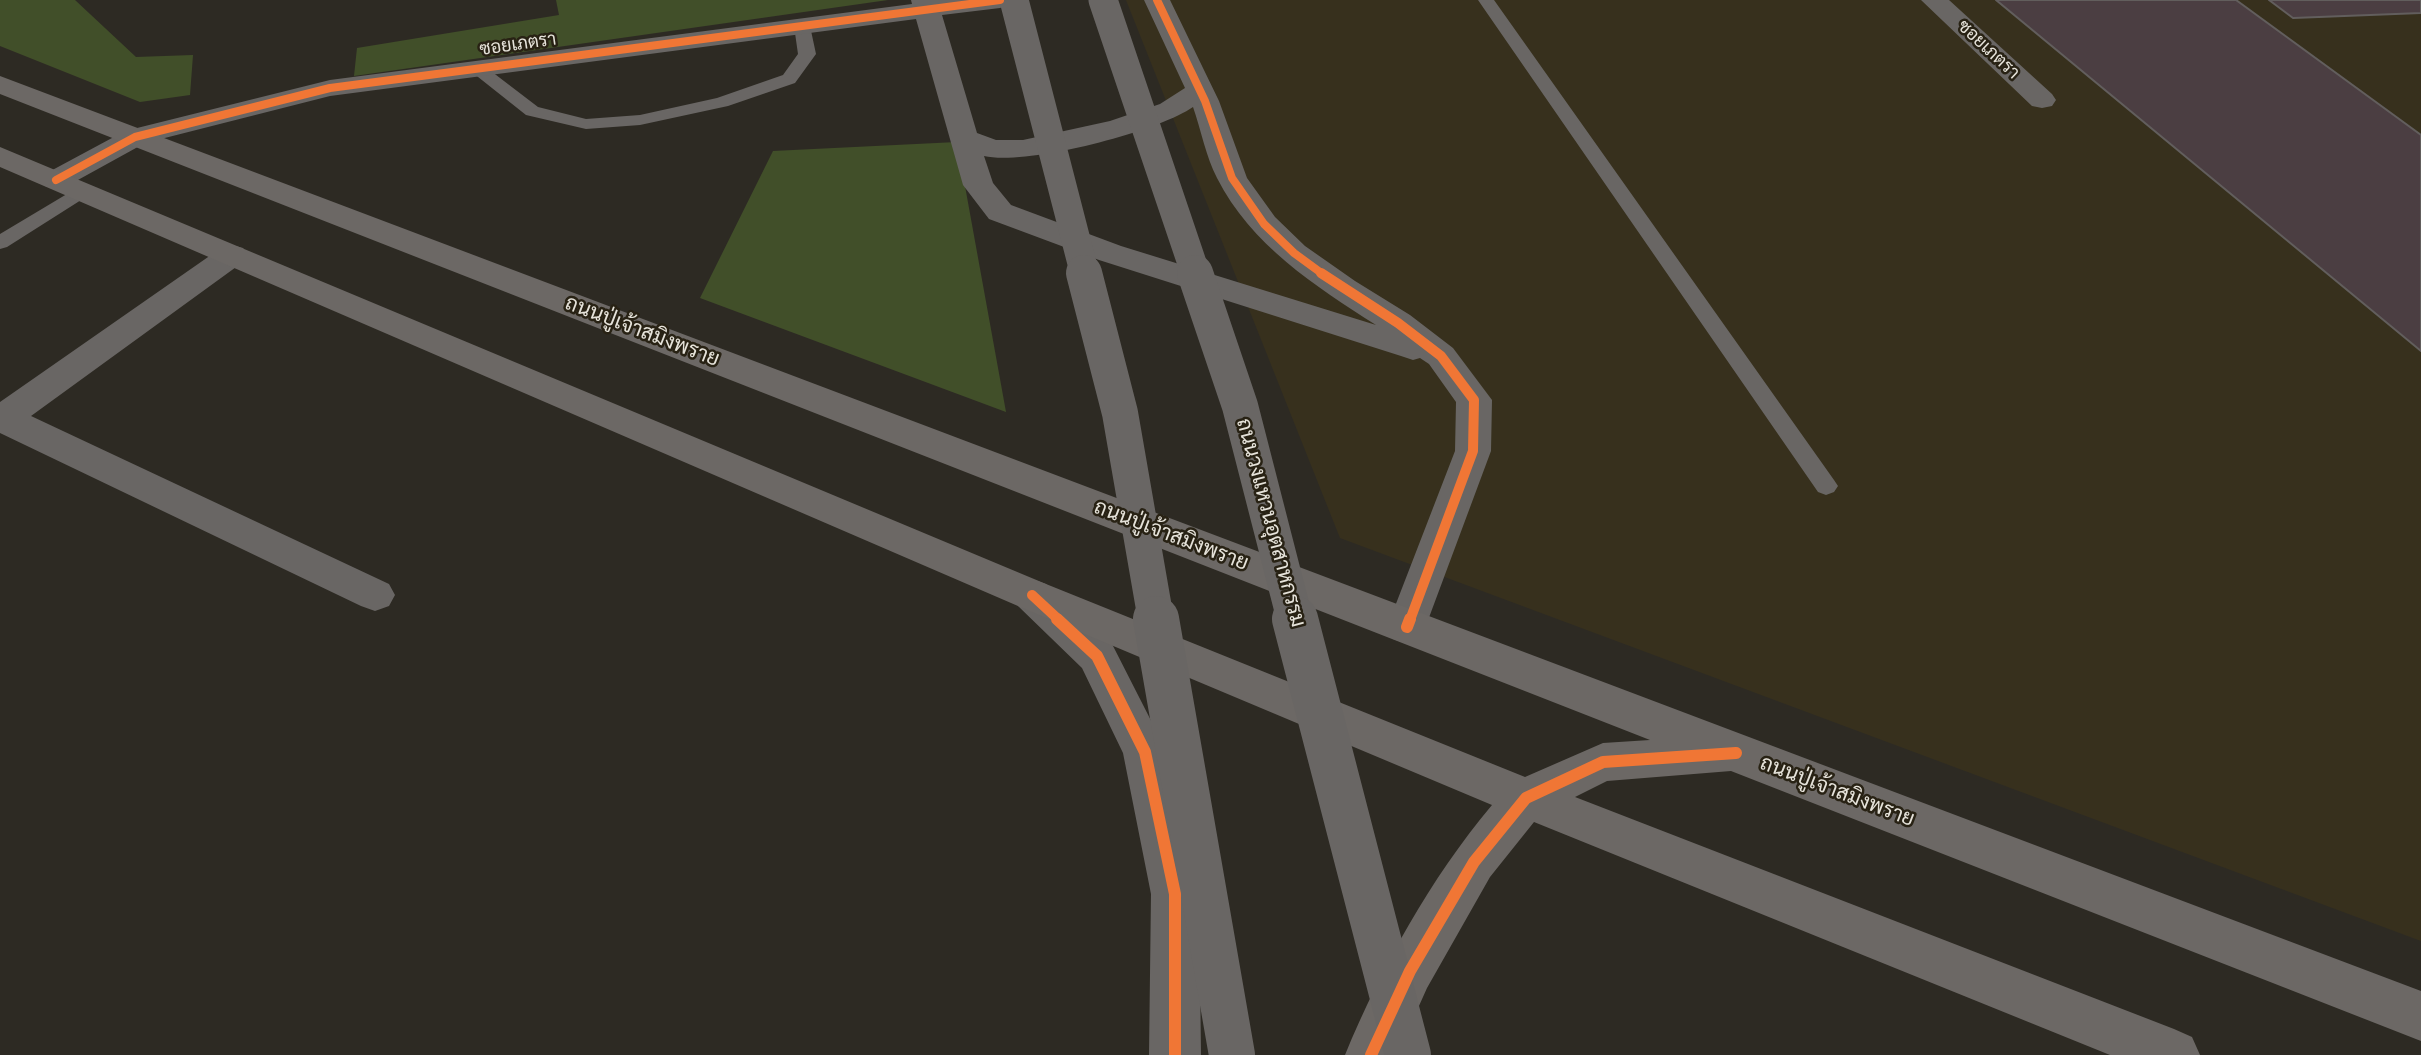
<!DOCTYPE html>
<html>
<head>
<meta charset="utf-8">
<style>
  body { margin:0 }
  canvas { display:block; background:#2d2a23 }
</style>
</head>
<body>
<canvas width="2421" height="1055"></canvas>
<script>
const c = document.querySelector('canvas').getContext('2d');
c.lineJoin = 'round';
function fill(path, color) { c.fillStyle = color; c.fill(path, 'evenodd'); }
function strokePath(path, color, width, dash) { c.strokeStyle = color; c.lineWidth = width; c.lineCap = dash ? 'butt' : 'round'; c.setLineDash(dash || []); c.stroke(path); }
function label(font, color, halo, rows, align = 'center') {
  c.font = font + ' "Varela Round",Sarabun,sans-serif'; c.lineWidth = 5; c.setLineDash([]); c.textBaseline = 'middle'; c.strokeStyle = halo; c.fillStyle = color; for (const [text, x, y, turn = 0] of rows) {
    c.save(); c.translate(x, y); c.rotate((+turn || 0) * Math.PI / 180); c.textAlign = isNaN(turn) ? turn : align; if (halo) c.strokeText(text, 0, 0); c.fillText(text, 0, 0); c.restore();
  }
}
fill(new Path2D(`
  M1126 0H2421V941L1340 538Z`), '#37301d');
fill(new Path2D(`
  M0 0H75L136 57 193 55 190 95 140 102 0 46Z
  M556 0H888L354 76 357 48 559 15Z
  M957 142 1006 412 700 298 773 151Z`), '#414f29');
const building = new Path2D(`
  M1996 0H2236L2421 135V351Z
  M2269 0H2421V13L2293 18Z`);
fill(building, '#4b3e42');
strokePath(building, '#625e5d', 2);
fill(new Path2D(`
  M1478 0H1494L1834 480 1838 486 1834 492 1826 495 1818 492Z
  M802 21 810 26 816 54 795 83 728 106 640 125 586 129 526 115 468 69 477 64 483 65 538 107 586 119 640 115 717 98 783 75 798 54 794 26Z
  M82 185 92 191 89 195 7 247 0 249V234Z`), '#696664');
fill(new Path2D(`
  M911 0H1013L1009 5 1000 8 942 15 977 133 996 140H1023L1110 121 1160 104 1185 88 1144 0H1170L1219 101 1247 178 1275 217 1305 246 1355 281 1410 315 1453 348 1492 400 1491 451 1421 639 1407 644 1393 639 1387 627 1455 451 1456 402 1429 364 1420 358 1413 360 1401 356 1099 260 989 219 963 185 916 19 330 96 145 143 67 186 56 189 45 186 41 180 45 174 125 131 330 80 912 4ZM1193 107C1201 130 1206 157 1217 178 1251 245 1315 286 1376 325L1121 246 1011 205 993 183 984 156C1026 166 1157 132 1193 107Z
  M1921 0H1949L2052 94 2056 100 2052 106 2042 108 2032 106Z
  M232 245 243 248 248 255 243 262 31 416 389 584 395 595 389 606 375 611 361 606 0 433V402L221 248Z
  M1032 579 1046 584 1112 644 1167 752 1199 894 1201 1055H1149L1151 894 1123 753 1082 668 1018 606 1012 595 1018 584Z`), '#696664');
fill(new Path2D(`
  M0 76 2421 991V1041L1731 771 1607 781 1575 797 2174 1029 2192 1037 2200 1055H2110L1534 822 1490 877 1427 988 1397 1055H1345C1382 966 1430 879 1492 805L1018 606 0 167V147L1046 584 1525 777 1603 743 1650 740 0 94Z`), '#6c6865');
strokePath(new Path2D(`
  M1014 0 1085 275
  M1103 0 1196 275`), '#696664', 29);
strokePath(new Path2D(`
  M1084 273 1120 413 1156 620
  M1195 273 1240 406 1295 620`), '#696664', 36);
strokePath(new Path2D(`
  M1156 619 1232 1055
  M1295 619 1408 1055`), '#696664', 46);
strokePath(new Path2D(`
  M1157 0 1205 101 1232 178 1264 224 1294 253 1324 275
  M56 180 135 137 330 88 1000 0`), '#f07635', 8);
strokePath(new Path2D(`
  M1321 273 1398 323 1441 356 1474 400 1473 451 1410 620
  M1032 595 1059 620`), '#f07635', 10);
strokePath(new Path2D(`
  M1057 619 1097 656 1145 752 1175 894V1055
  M1407 627 1410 619
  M1371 1055 1410 971 1474 862 1526 798 1603 762 1736 753`), '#f07635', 12);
label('18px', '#e6e3da', '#282214', [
  ["ซอยเภตรา",518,45,-8],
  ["ซอยเภตรา",1988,50,43]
]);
label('21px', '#e6e3da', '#282214', [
  ["ถนนปู่เจ้าสมิงพราย",642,332,21],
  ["ถนนวงแหวนอุตสาหกรรม",1270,523,75],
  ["ถนนปู่เจ้าสมิงพราย",1171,536,21],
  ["ถนนปู่เจ้าสมิงพราย",1837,792,21]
]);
</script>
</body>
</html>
